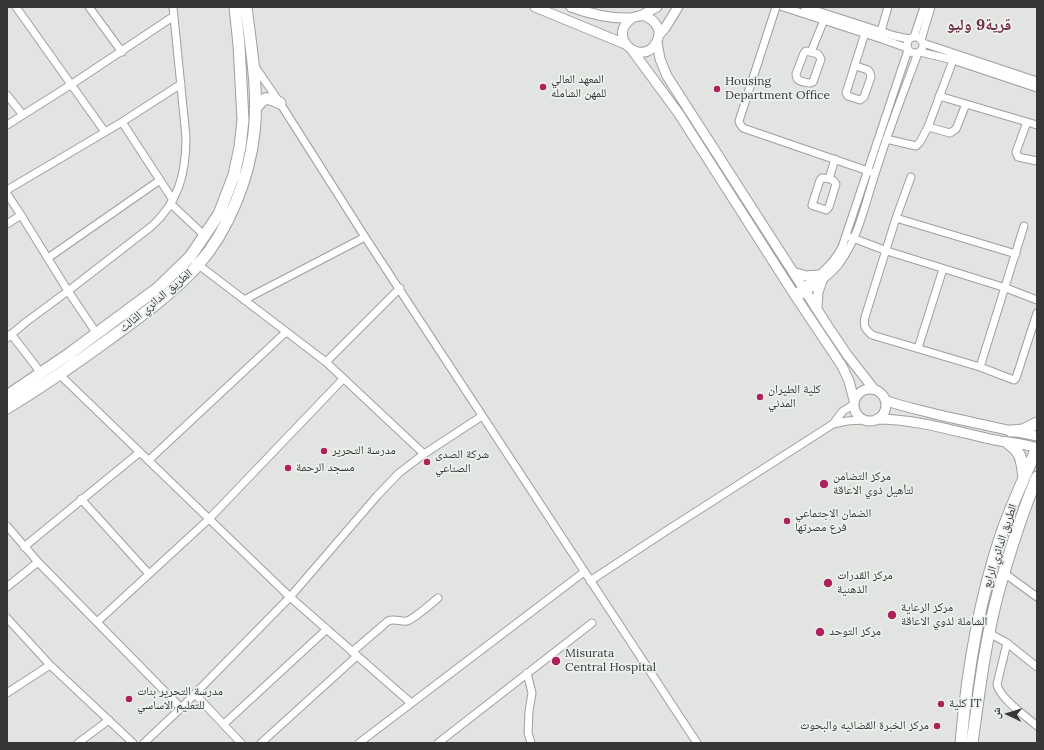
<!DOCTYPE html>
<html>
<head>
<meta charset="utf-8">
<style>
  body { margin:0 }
  #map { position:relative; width:1044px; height:750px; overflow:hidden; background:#e1e4e0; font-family:Lora,"Noto Naskh Arabic",serif }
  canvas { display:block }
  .frame { position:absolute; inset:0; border:8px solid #363836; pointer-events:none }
  .north { position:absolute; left:988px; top:694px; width:40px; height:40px; -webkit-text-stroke:3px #eef2ee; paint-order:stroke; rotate:274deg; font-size:11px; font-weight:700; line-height:16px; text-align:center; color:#363836 }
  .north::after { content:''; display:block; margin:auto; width:14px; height:18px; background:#363836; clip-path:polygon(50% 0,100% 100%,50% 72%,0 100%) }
</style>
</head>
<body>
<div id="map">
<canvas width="1044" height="750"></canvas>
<div class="frame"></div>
<div class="north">ش</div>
</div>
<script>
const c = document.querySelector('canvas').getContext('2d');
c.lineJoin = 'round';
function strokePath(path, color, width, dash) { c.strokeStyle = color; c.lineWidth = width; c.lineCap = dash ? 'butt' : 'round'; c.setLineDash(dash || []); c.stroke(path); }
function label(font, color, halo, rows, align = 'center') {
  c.font = font + ' Lora,"Noto Naskh Arabic",serif'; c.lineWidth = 3.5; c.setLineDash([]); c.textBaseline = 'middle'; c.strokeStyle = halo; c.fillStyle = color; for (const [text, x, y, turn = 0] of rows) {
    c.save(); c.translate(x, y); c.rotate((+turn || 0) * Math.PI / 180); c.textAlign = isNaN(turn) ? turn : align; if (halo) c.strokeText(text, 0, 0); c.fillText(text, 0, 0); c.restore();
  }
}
const minor = new Path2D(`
  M16 7 105 132
  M89 7 122 52
  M776 7 739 121 740 124 743 128 871 172
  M783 7 882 39 907 48
  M805 7 895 36 909 39
  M881 31 888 7
  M907 45a8 8 0 1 1 16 0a8 8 0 1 1-16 0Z
  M914 37 924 7
  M921 40 931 7
  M923 43 1037 81
  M806 51 818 54 821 59 813 82 810 83C804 82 796 82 796 74L804 53Z
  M811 52 824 20
  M920 52 953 60 1037 88
  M955 55 928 127 950 133 956 129 966 104
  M254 65 280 103 365 237 697 743
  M856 66 868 70 870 73 871 77 864 97 860 100 848 96 846 93 865 33
  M7 95 23 115
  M939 96 1037 125
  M122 122 173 200
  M1027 122 1016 152 1018 157 1037 161
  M7 125 72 84 174 16
  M886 139 916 146 920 142 928 127
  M911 177 896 218 865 317C863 326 865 329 872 335L980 367 1014 380 1016 378 1037 313
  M822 178C828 178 834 179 836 184L829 207 826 210 814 206 812 205 820 180Z
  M829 179 835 159
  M7 190 122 122 181 84
  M7 194 21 215 68 291 97 334
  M171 204 205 236
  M896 218 1016 254
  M7 224 21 215
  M850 237 887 251 1006 288 1037 300
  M48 258 160 180
  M196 263 326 362 424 454
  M794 294C813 280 831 268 842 247L908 50
  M797 298C811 288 828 278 839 264 860 236 866 199 877 168 889 129 904 91 918 53
  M244 300 365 237
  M11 334 41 373
  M7 338 26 322 68 291 152 226C179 201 186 173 186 137L173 7
  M918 348 943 269
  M326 362 400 288
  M980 367 1024 226
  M60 375 290 597 411 703
  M833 424 843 411 853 405
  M149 460 286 332
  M81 499 149 574
  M7 526 38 562 181 708
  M24 547 140 452
  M1004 573 1037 597
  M590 581 666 531 833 424 847 421 864 420
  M7 587 38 562
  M7 618 50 665 133 743
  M97 622 209 519 343 379
  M989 633 1007 643 1037 667
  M1007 643 997 684C999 698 1026 716 1037 726
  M352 652 388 621C395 618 400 622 407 621 414 619 432 603 438 598
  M527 673 532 693 529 711 528 733 531 743
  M7 693 50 665
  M195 694 241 743
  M224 724 327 629
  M78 743 109 720
  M144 743 181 708 290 597 377 496 399 473 424 454 482 416
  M261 743 357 656
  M359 743 584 572
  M438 743 592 623`);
const tertiary = new Path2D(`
  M535 7 625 44
  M571 7C590 14 610 19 631 18 636 17 640 15 645 16 650 18 654 21 657 26 660 31 659 38 656 43 642 68 605 37 632 18
  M642 15 657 7
  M659 35 665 28 678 7
  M657 42 660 59 667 76 829 328 848 356 873 388
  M632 50 679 114 794 294 842 366 849 381 854 400
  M793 272 806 276 818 275
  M817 308 818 292 823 278
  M854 405a16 16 0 1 1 32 0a16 16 0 1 1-32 0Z
  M885 400C902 407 922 410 939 415 972 422 1004 430 1037 436
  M877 419C917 419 957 432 995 440 1009 443 1024 443 1037 448`);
const primary = new Path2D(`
  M255 109C264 97 266 96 280 103
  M7 396 69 354 158 288 190 257 219 214 234 175 240 147 243 120 239 45 235 7
  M7 408C43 386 78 362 112 337 142 315 173 293 198 265 228 231 249 179 254 133 259 92 251 48 246 7
  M1011 431 1023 430 1037 423
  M1008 443C1023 454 1021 460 1024 477
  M961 743C967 672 979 600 1002 532 1012 504 1025 476 1037 448
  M972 743C979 693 985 642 998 593 1009 554 1021 515 1037 477`);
strokePath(minor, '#9da09c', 9);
strokePath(tertiary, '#9da09c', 11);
strokePath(primary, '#9da09c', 13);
strokePath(minor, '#fff', 7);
strokePath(tertiary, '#fff', 9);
strokePath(primary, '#fff', 11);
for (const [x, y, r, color] of [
  [543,87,4,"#af215b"],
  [717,89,4,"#af215b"],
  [760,397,4,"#af215b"],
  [324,451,4,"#af215b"],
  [427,462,4,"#af215b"],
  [288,468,4,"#af215b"],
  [824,484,5,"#af215b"],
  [787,521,4,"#af215b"],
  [828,583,5,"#af215b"],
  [892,615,5,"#af215b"],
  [820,632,5,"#af215b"],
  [556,661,5,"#af215b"],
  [129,699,4,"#af215b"],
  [941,704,4,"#af215b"],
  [937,726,4,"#af215b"]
]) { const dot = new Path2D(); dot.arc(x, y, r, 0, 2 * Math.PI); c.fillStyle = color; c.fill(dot); strokePath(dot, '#eef2ee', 1.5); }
label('12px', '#363836', '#eef2ee', [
  ["المعهد العالي",551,80],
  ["للمهن الشامله",551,94],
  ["Housing",725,82],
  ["Department Office",725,96],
  ["كلية الطيران",768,390],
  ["المدني",768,404],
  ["مدرسة التحرير",332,451],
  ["شركة الصدى",435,455],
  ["الصناعي",435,469],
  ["مسجد الرحمة",296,468],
  ["مركز التضامن",833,477],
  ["لتأهيل ذوي الاعاقة",833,491],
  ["الضمان الاجتماعي",795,514],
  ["فرع مصرتها",795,528],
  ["مركز القدرات",837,576],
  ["الذهنية",837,590],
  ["مركز الرعاية",901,608],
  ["الشاملة لذوي الاعاقة",901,622],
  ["مركز التوحد",829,632],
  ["Misurata",565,654],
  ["Central Hospital",565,668],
  ["مدرسة التحرير بنات",137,692],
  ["للتعليم الاساسي",137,706],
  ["كلية IT",949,704],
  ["مركز الخبرة القضائيه والبحوث",929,726,"right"]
], 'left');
label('12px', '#363836', '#eef2ee', [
  ["الطريق الدائري الثالث",156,301,-40],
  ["الطريق الدائري الرابع",1000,546,-72]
]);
label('bold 16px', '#722d43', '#eef2ee', [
  ["قرية9 وليو",979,25]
]);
</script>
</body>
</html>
